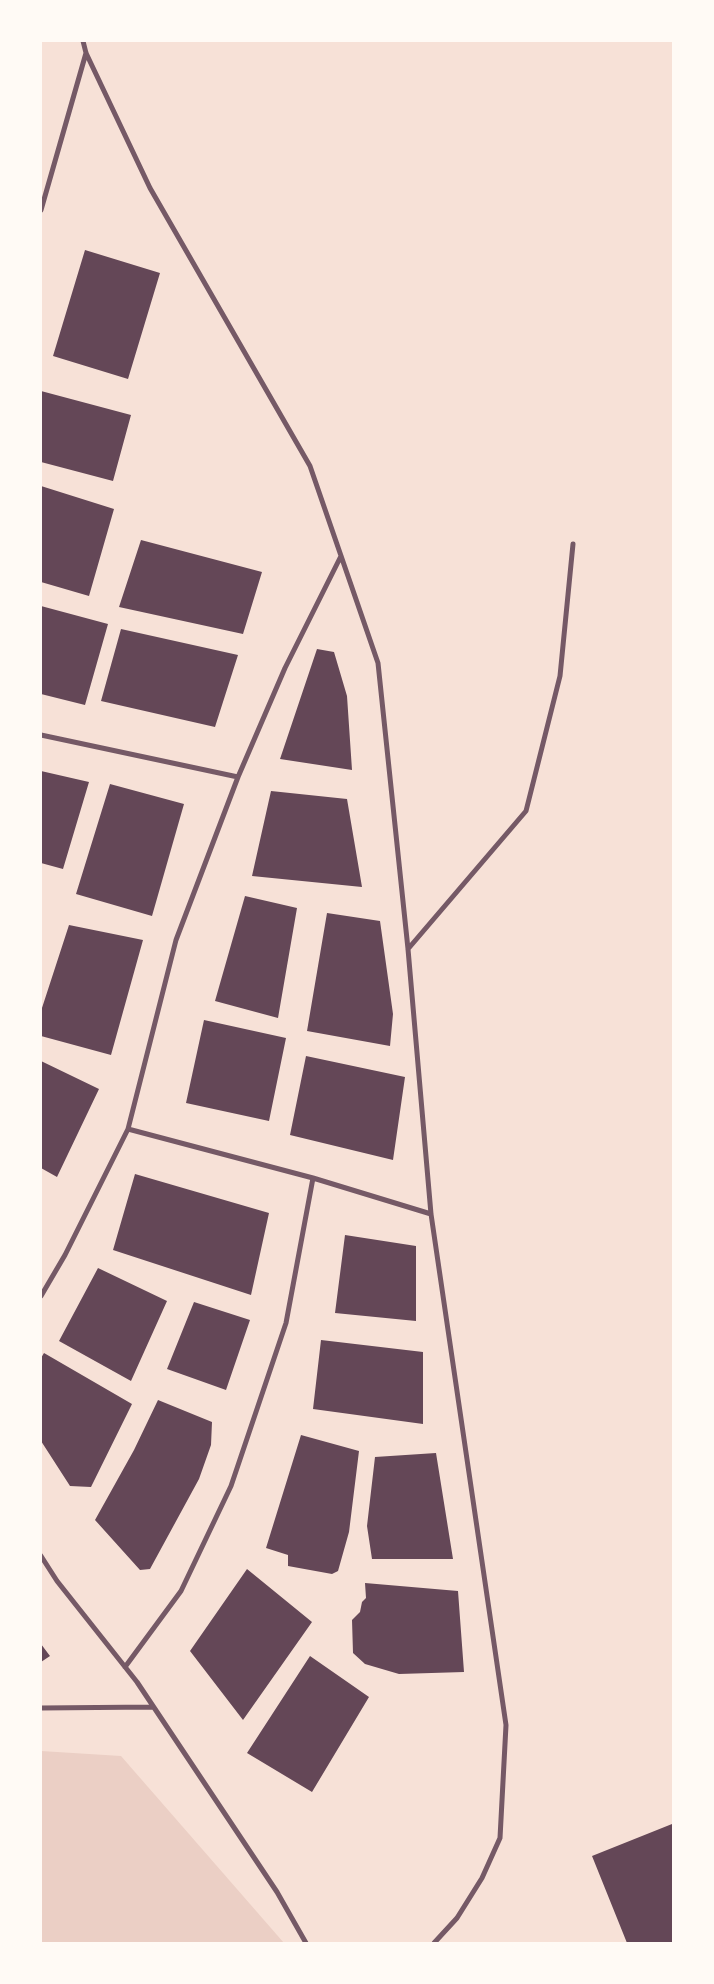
<!DOCTYPE html>
<html>
<head>
<meta charset="utf-8">
<style>
  body { margin:0 }
  #map { position:relative; width:714px; height:1984px; overflow:hidden; background:#f7e1d7; font-family:Ubuntu,sans-serif }
  canvas { display:block }
  .frame { position:absolute; inset:0; border:42px solid #fffaf5; pointer-events:none }
</style>
</head>
<body>
<div id="map">
<canvas width="714" height="1984"></canvas>
<div class="frame"></div>
</div>
<script>
const c = document.querySelector('canvas').getContext('2d');
c.lineJoin = 'round';
function fill(path, color) { c.fillStyle = color; c.fill(path, 'evenodd'); }
function strokePath(path, color, width, dash) { c.strokeStyle = color; c.lineWidth = width; c.lineCap = dash ? 'butt' : 'round'; c.setLineDash(dash || []); c.stroke(path); }
fill(new Path2D(`
  M41 1751 121 1756 284 1943H41Z`), '#ebcfc5');
fill(new Path2D(`
  M85 250 160 273 128 379 53 356Z
  M41 391 131 415 113 481 41 462Z
  M41 486 114 509 89 596 41 582Z
  M141 540 262 572 243 634 119 607Z
  M41 606 108 624 85 705 41 694Z
  M121 629 238 655 215 727 101 701Z
  M317 649 334 652 347 696 352 770 280 759Z
  M41 771 89 782 63 869 41 863Z
  M110 784 184 804 152 916 76 894Z
  M271 791 347 799 362 887 252 876Z
  M245 896 297 908 278 1018 215 1001Z
  M327 913 380 921 393 1014 390 1046 307 1031Z
  M69 925 143 940 111 1055 41 1036V1011Z
  M204 1020 286 1038 269 1121 186 1103Z
  M306 1056 405 1077 393 1160 290 1135Z
  M41 1061 99 1089 57 1177 41 1168Z
  M135 1174 269 1213 251 1295 113 1250Z
  M345 1235 416 1246V1321L335 1313Z
  M98 1268 167 1301 131 1381 59 1341Z
  M194 1302 250 1320 226 1390 167 1369Z
  M321 1340 423 1352V1424L313 1409Z
  M44 1353 132 1404 91 1487 70 1486 41 1441V1358Z
  M158 1400 212 1422 211 1445 199 1479 150 1569 140 1570 95 1520 134 1450Z
  M301 1435 359 1451 349 1532 338 1571 332 1574 288 1566V1555L266 1548Z
  M436 1453 453 1559H372L367 1526 375 1457Z
  M247 1569 312 1622 243 1720 190 1651Z
  M365 1583 458 1591 464 1672 399 1674 365 1664 353 1653 352 1620 360 1612 362 1602 366 1598Z
  M41 1644 50 1656 41 1662Z
  M310 1656 369 1697 312 1792 247 1753Z
  M672 1824 673 1943H627L592 1856Z`), '#644757');
strokePath(new Path2D(`
  M83 41 86 53 150 188 310 466 378 663 408 949 431 1214 506 1725 500 1838 482 1878 457 1918 434 1943
  M41 210 86 53
  M41 735 238 777
  M408 949 526 811 560 676 573 544
  M128 1129 313 1178 431 1214
  M41 1296 65 1255 128 1129 176 940 238 777 285 668 341 556
  M41 1556 57 1581 137 1682 277 1892 306 1943
  M125 1667 181 1591 231 1486 286 1323 313 1178
  M41 1708 153 1707`), '#755966', 5);
</script>
</body>
</html>
